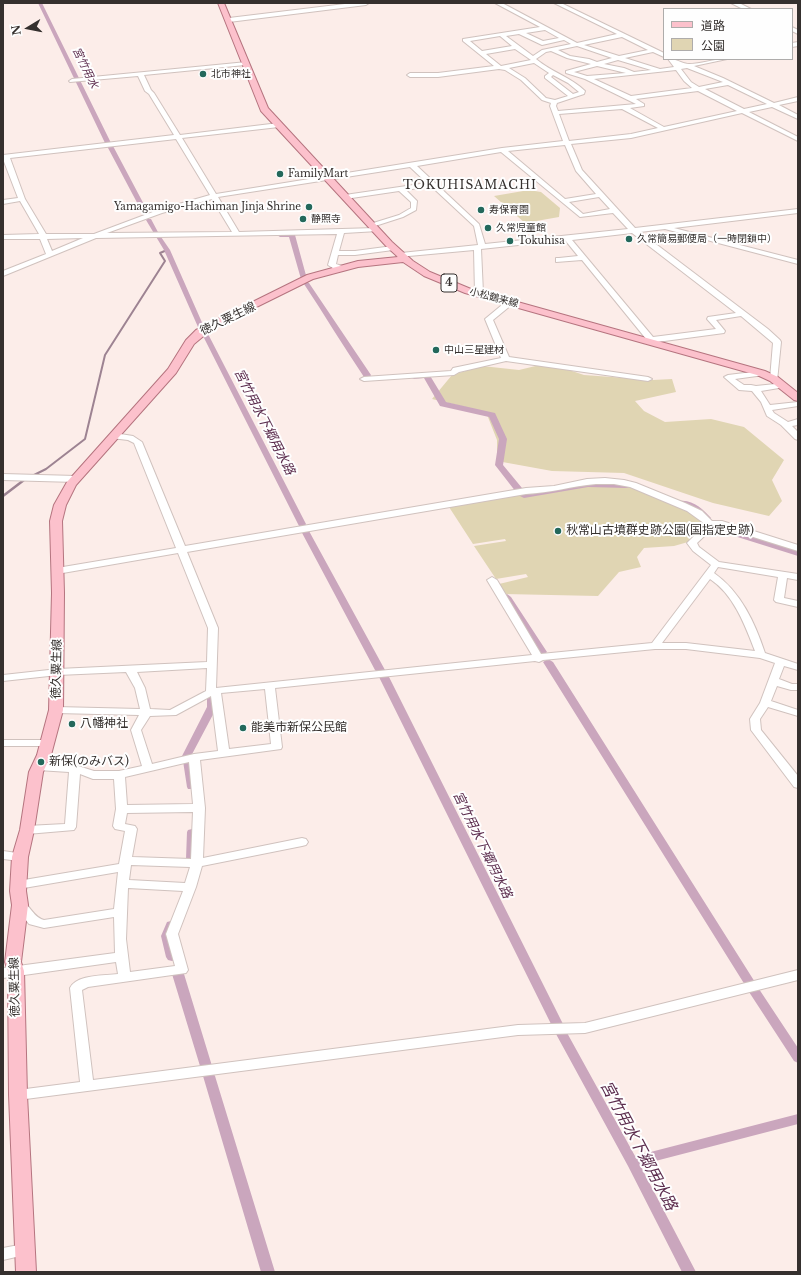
<!DOCTYPE html>
<html>
<head>
<meta charset="utf-8">
<style>
  body { margin:0 }
  #map { position:relative; width:801px; height:1275px; overflow:hidden; background:#fcede9; font-family:"Libre Baskerville","Noto Sans JP",serif }
  canvas { display:block }
  .frame { position:absolute; inset:0; border:4px solid #35302e; pointer-events:none }
  .legend { position:absolute; left:663px; top:8px; width:130px; height:52px; box-sizing:border-box; background:#fefefe; border:1px solid #aeacab; margin:0; padding:5px 7px; list-style:none; font-size:12px; color:#35302e }
  .legend li { display:flex; align-items:center; gap:8px; height:20px }
  .legend b { width:20px; border:1px solid #aeacab }
  .north { position:absolute; left:8px; top:8px; width:40px; height:40px; -webkit-text-stroke:3px #fefefe; paint-order:stroke; rotate:260deg; font-size:11px; font-weight:700; line-height:16px; text-align:center; color:#35302e }
  .north::after { content:''; display:block; margin:auto; width:14px; height:18px; background:#35302e; clip-path:polygon(50% 0,100% 100%,50% 72%,0 100%) }
</style>
</head>
<body>
<div id="map">
<canvas width="801" height="1275"></canvas>
<div class="frame"></div>
<ul class="legend">
<li><b style="height:5px;background:#fcc1cc"></b>道路</li>
<li><b style="height:11px;background:#e0d5b3"></b>公園</li>
</ul>
<div class="north">N</div>
</div>
<script>
const c = document.querySelector('canvas').getContext('2d');
c.lineJoin = 'round';
function fill(path, color) { c.fillStyle = color; c.fill(path, 'evenodd'); }
function strokePath(path, color, width, dash) { c.strokeStyle = color; c.lineWidth = width; c.lineCap = dash ? 'butt' : 'round'; c.setLineDash(dash || []); c.stroke(path); }
function label(font, color, halo, rows, align = 'center') {
  c.font = font + ' "Libre Baskerville","Noto Sans JP",serif'; c.lineWidth = 4; c.setLineDash([]); c.textBaseline = 'middle'; c.strokeStyle = halo; c.fillStyle = color; for (const [text, x, y, turn = 0] of rows) {
    c.save(); c.translate(x, y); c.rotate((+turn || 0) * Math.PI / 180); c.textAlign = isNaN(turn) ? turn : align; if (halo) c.strokeText(text, 0, 0); c.fillText(text, 0, 0); c.restore();
  }
}
fill(new Path2D(`
  M529 190 541 192 560 208 559 217 525 223 494 196Z
  M548 363 584 375 653 380 672 379 676 392 635 401 644 411 665 422 711 419 744 427 784 460 772 480 782 501 769 516 713 503 624 473 552 471 497 461V440L486 412 432 399 452 375 482 366 519 370Z
  M596 484 626 486 691 510 706 525 688 542 674 546 644 548 637 557 641 567 619 572 598 596 504 594 499 584 528 577 526 574 496 579 474 546 506 541 505 539 473 544 449 507 536 492Z`), '#e0d5b3');
strokePath(new Path2D(`
  M32 476 46 469 85 439 105 355 165 261 160 253 167 250`), '#9d8392', 2);
strokePath(new Path2D(`
  M3 496 24 480`), '#9d8392', 2.5);
fill(new Path2D(`
  M38 3H42L111 143 110 144 105 143Z
  M110 144 113 146 148 212 147 213 142 212 107 146Z
  M147 219H151L159 234 170 250 204 327 203 328 201 329 198 327 164 250 146 220Z
  M292 233 295 235 307 279 306 280 304 281 301 279 289 237H280L277 235 280 233Z
  M307 282 309 283 371 375 370 377H364C343 346 324 314 304 284Z
  M204 330 207 332 306 524 305 526H299L298 524 201 332Z
  M426 374H429L446 402 495 413 507 439 503 465 522 488 523 490 522 492H516L495 465 499 439 489 417 440 406 424 378 414 379 410 377 414 375Z
  M588 483 627 484 631 486 627 488 588 487 524 498 520 496 524 494Z
  M680 501C692 499 704 510 711 518L710 520H704L695 511 680 505 679 503Z
  M712 525H718L798 550V556L712 529 711 527Z
  M302 529H308L309 531 385 670 383 672H377L375 670 301 531Z
  M507 594 511 597 547 652 545 654H539L537 652 503 597Z
  M548 659 553 662 753 979 755 982 753 985 749 986 745 985 543 662Z
  M384 674 389 677 563 1024 561 1027 557 1028 553 1027 551 1024 379 677Z
  M212 693 217 696V707L190 758 193 761 197 787 196 789H188L187 787 183 761 185 759 182 756 207 707V696Z
  M192 829 196 830 197 832 196 859 195 862H187L186 859 187 832 188 830Z
  M171 921 175 922 176 925 171 936 178 957 176 960 172 961 168 960 166 957 161 936 167 922Z
  M178 970 182 971 184 974 212 1066 210 1069 206 1071 202 1069 200 1066 172 974 174 971Z
  M755 988 759 989 798 1048V1063L794 1061 751 995 749 992 751 989Z
  M562 1030 566 1031 635 1156 798 1114V1124L640 1165 696 1272H682L628 1166 556 1034 558 1031Z
  M209 1071 213 1073 215 1076 275 1272H261L203 1076 205 1073Z`), '#caa6bd');
const minor = new Path2D(`
  M353 3H369L366 5 229 22 226 20 229 18Z
  M495 3H502L577 43 617 34 554 3H561L664 53V57L653 52 625 58 660 69 674 67 668 59C677 59 683 64 689 64 700 64 714 59 727 59L694 66 723 78 774 103 798 97V101L779 105 798 115V119L772 107 749 112 798 137V141L742 113 631 138 571 144 582 170 635 228 798 209V213L674 228 798 260V264L665 229 640 232 768 329 780 340 781 342 777 381H774L770 379 773 343 741 316 716 320 725 331 724 333 657 342V345H651L582 260 556 262V258H559L578 256 565 240 481 249 483 293 479 295 475 293 474 250 398 257 397 255 401 253 478 245 474 226 431 186 406 190 417 201 416 210 403 217 372 227 370 226V224L399 215 411 208V202L399 191 345 199 342 197 345 195 427 183 410 167 218 197 239 232 376 228 378 229V231L344 233 339 251H355L393 246 397 248 393 250 355 255H338L336 264 342 266V270H336L328 265 337 234 96 238 3 276V271L46 254 40 239H3V235L39 234 20 201 3 204V200L18 198 3 159V155L174 135 149 94 145 91 138 76 70 82 69 81 72 79 247 62 248 63 245 65 144 75 151 90 154 93 180 135 279 123 282 125 279 127 182 138 216 194 502 148 563 141 550 106 551 103 542 100 521 80 505 70 499 69 438 77H410L407 75 410 73H438L494 66 463 41V39L540 27ZM545 30 559 38 543 41 526 33ZM519 34 542 45 564 40 571 44 542 50 533 56 506 36ZM500 36 512 46 482 51 470 41ZM622 37 648 50 619 56 584 45ZM577 46 612 58 597 62 589 59 570 56 558 50ZM515 49 531 60 501 66 486 54ZM551 51 567 58 591 64 566 71V73L585 79 636 104 558 111 556 106 557 103 584 94 585 91C571 77 551 72 536 59L546 52ZM618 60 651 70 634 72 624 68 604 64ZM534 63 549 73 545 76V78L568 96 555 100 546 98 525 78 509 68ZM597 66 626 73 587 76 574 72ZM687 68 723 82 699 87 691 82 681 69ZM676 70 684 81 692 88 631 96 594 79ZM553 75 568 83 579 92 573 94 551 77ZM728 85 767 104 744 109 705 89ZM698 91 737 111 664 127 630 108 644 106V104L636 99ZM622 109 658 128 631 134 569 141 559 114ZM176 139 210 195 158 210 94 234H46L25 199 10 158ZM565 145 576 171 596 194 565 199 508 151ZM501 152 580 217 613 213 628 229 485 244 479 224 417 166ZM599 197 610 209 583 214 569 202ZM212 199 232 232 107 233 162 213ZM632 233 736 313 708 317 707 319 716 329 653 337 572 240ZM83 238 52 251 47 239Z
  M731 3H739L751 9H743Z
  M792 27 798 30V34L792 31Z
  M798 42V46L792 47V43Z
  M508 300H514L515 302 493 320 509 357 648 377 652 379 648 381 506 361 459 372 454 375 364 381 360 379 364 377 451 371 453 368 501 358 485 319Z
  M761 371 765 373 764 375 735 379 744 385H751L756 386 785 383V387L761 391 770 405 798 402V406L772 410 774 413 788 422 798 419V425L792 426 798 432V440L795 439 781 425 767 416 761 402 752 391 739 390 724 377 728 375Z
  M114 433 133 436 142 442 185 546 526 488 554 486 587 479 605 478 624 480 636 483 685 503 702 511 712 521H722L798 545V551L718 526H715L697 543 699 547 719 562 798 574V580L787 578 784 598 798 601V607L776 602 774 600 778 577 718 567 714 573C741 592 755 623 765 653L798 664V670L784 666 779 679 792 684H798V690H791L777 686 771 701 798 710V716L768 707 760 719 761 730 798 776V788L794 787 751 730 750 719 760 703 775 663 760 658 686 649H655L543 660 539 662 535 661 275 688 282 747 281 749 200 760 205 808 203 858 302 838 306 839 308 842 306 845 302 846 202 866 196 887 178 934 188 970 186 973 88 987 82 990 93 1080 518 1025 585 1023 798 970V980L585 1033 518 1035 18 1100 13 1099 11 1095 13 1091 18 1090 80 1082 70 988C77 974 104 976 118 974L116 962 3 978V968L115 953 114 917 44 928 29 924 14 905 16 902C29 898 30 916 44 920L114 909 118 872 18 889 14 888 12 885 14 882 18 881 119 864 125 831 115 829 113 826 116 809 114 779H93L80 774 76 827 74 830 27 834 23 833 21 830 23 827 27 826 65 824 69 772 38 770 34 768 33 766 34 764 38 762 75 765 94 771H119L142 766 131 730 139 715 56 713 51 710 56 707 140 709 135 688 126 672 58 675 3 681V675L58 669 207 662 208 628 178 553 57 574 52 571 57 568 176 548 134 443 128 440 111 438 110 436 111 434ZM596 484H614L630 487 687 511 705 524V525L687 543 693 551 711 565 652 643 541 654 497 580 492 577 487 580 532 655 216 688 218 628 187 552 526 494C550 493 572 486 596 484ZM710 579C734 595 745 625 755 651L686 643H662ZM207 668 206 691 170 710 150 709 145 688 137 672ZM265 689 271 744 229 749 221 693ZM211 696 218 751 194 754 152 764 141 730 150 716 176 715ZM189 762 193 804 127 805 125 777ZM193 812 191 859 132 857 137 829 135 826 125 824 127 813ZM131 865 190 867 185 883 129 880ZM128 888 183 891 166 934 175 966 130 972 126 939Z
  M3 474 76 476 80 479 76 482 3 480Z
  M3 740H48L53 743 48 746H3Z
  M3 851 24 854 26 857 24 860 20 861 3 859Z
  M24 1244 29 1246 31 1250 29 1254 3 1260V1248Z`);
const major = new Path2D(`
  M218 3H224L268 108 392 242 413 261 430 272 471 289 765 371 778 377 798 393V401L794 400 770 381 757 375 465 293 424 276 403 262 358 267 313 279 212 329 194 344 176 373 76 485 66 505 62 521 64 593 63 710 51 755 43 772 34 830 28 857 26 891 28 905 21 962 24 971 27 1095 36 1272H16L9 1095 8 971 5 962 12 905 10 891 12 857 20 830 29 772 37 755 49 710 52 593 50 521 54 505 67 482 168 369 186 340 196 330 307 275 358 261 398 257 386 246 261 111Z`);
strokePath(minor, '#d0c2be', 2);
strokePath(major, '#b5747f', 2);
fill(minor, '#fff');
fill(major, '#fcc1cc');
for (const [x, y, r, color] of [
  [203,74,4,"#23685b"],
  [280,174,4,"#23685b"],
  [309,207,4,"#23685b"],
  [481,210,4,"#23685b"],
  [303,219,4,"#23685b"],
  [488,228,4,"#23685b"],
  [629,239,4,"#23685b"],
  [510,241,4,"#23685b"],
  [436,350,4,"#23685b"],
  [558,531,4,"#23685b"],
  [72,724,4,"#23685b"],
  [243,728,4,"#23685b"],
  [41,762,4,"#23685b"]
]) { const dot = new Path2D(); dot.arc(x, y, r, 0, 2 * Math.PI); c.fillStyle = color; c.fill(dot); strokePath(dot, '#fefefe', 1.5); }
label('10px', '#35302e', '#fefefe', [
  ["北市神社",211,74],
  ["FamilyMart",288,174],
  ["Yamagamigo-Hachiman Jinja Shrine",301,207,"right"],
  ["寿保育園",489,210],
  ["静照寺",311,219],
  ["久常児童館",496,228],
  ["久常簡易郵便局（一時閉鎖中）",637,239],
  ["Tokuhisa",518,241],
  ["中山三星建材",444,350]
], 'left');
label('10px', '#35302e', '#fefefe', [
  ["小松鶴来線",494,298,15]
]);
label('italic 11px', '#5c2d4e', '#fefefe', [
  ["宮竹用水",85,68,64]
]);
for (const [x, y, w] of [
  [449,283,16]
]) { const box = new Path2D(); box.roundRect(x - w / 2, y - 9, w, 18, 3); c.fillStyle = '#fefefe'; c.fill(box); strokePath(box, '#35302e', 1); }
label('bold 11px', '#35302e', null, [
  ["4",449,283]
]);
c.letterSpacing = '1px';
label('12px', '#35302e', '#fefefe', [
  ["TOKUHISAMACHI",470,186]
]);
c.letterSpacing = '0px';
label('12px', '#35302e', '#fefefe', [
  ["徳久粟生線",228,319,-26],
  ["徳久粟生線",57,669,-89],
  ["徳久粟生線",15,987,-91]
]);
label('12px', '#35302e', '#fefefe', [
  ["秋常山古墳群史跡公園(国指定史跡)",566,531],
  ["八幡神社",80,724],
  ["能美市新保公民館",251,728],
  ["新保(のみバス)",49,762]
], 'left');
label('italic 13px', '#5c2d4e', '#fefefe', [
  ["宮竹用水下郷用水路",264,422,63],
  ["宮竹用水下郷用水路",482,845,64]
]);
label('italic 16px', '#5c2d4e', '#fefefe', [
  ["宮竹用水下郷用水路",638,1146,62]
]);
</script>
</body>
</html>
